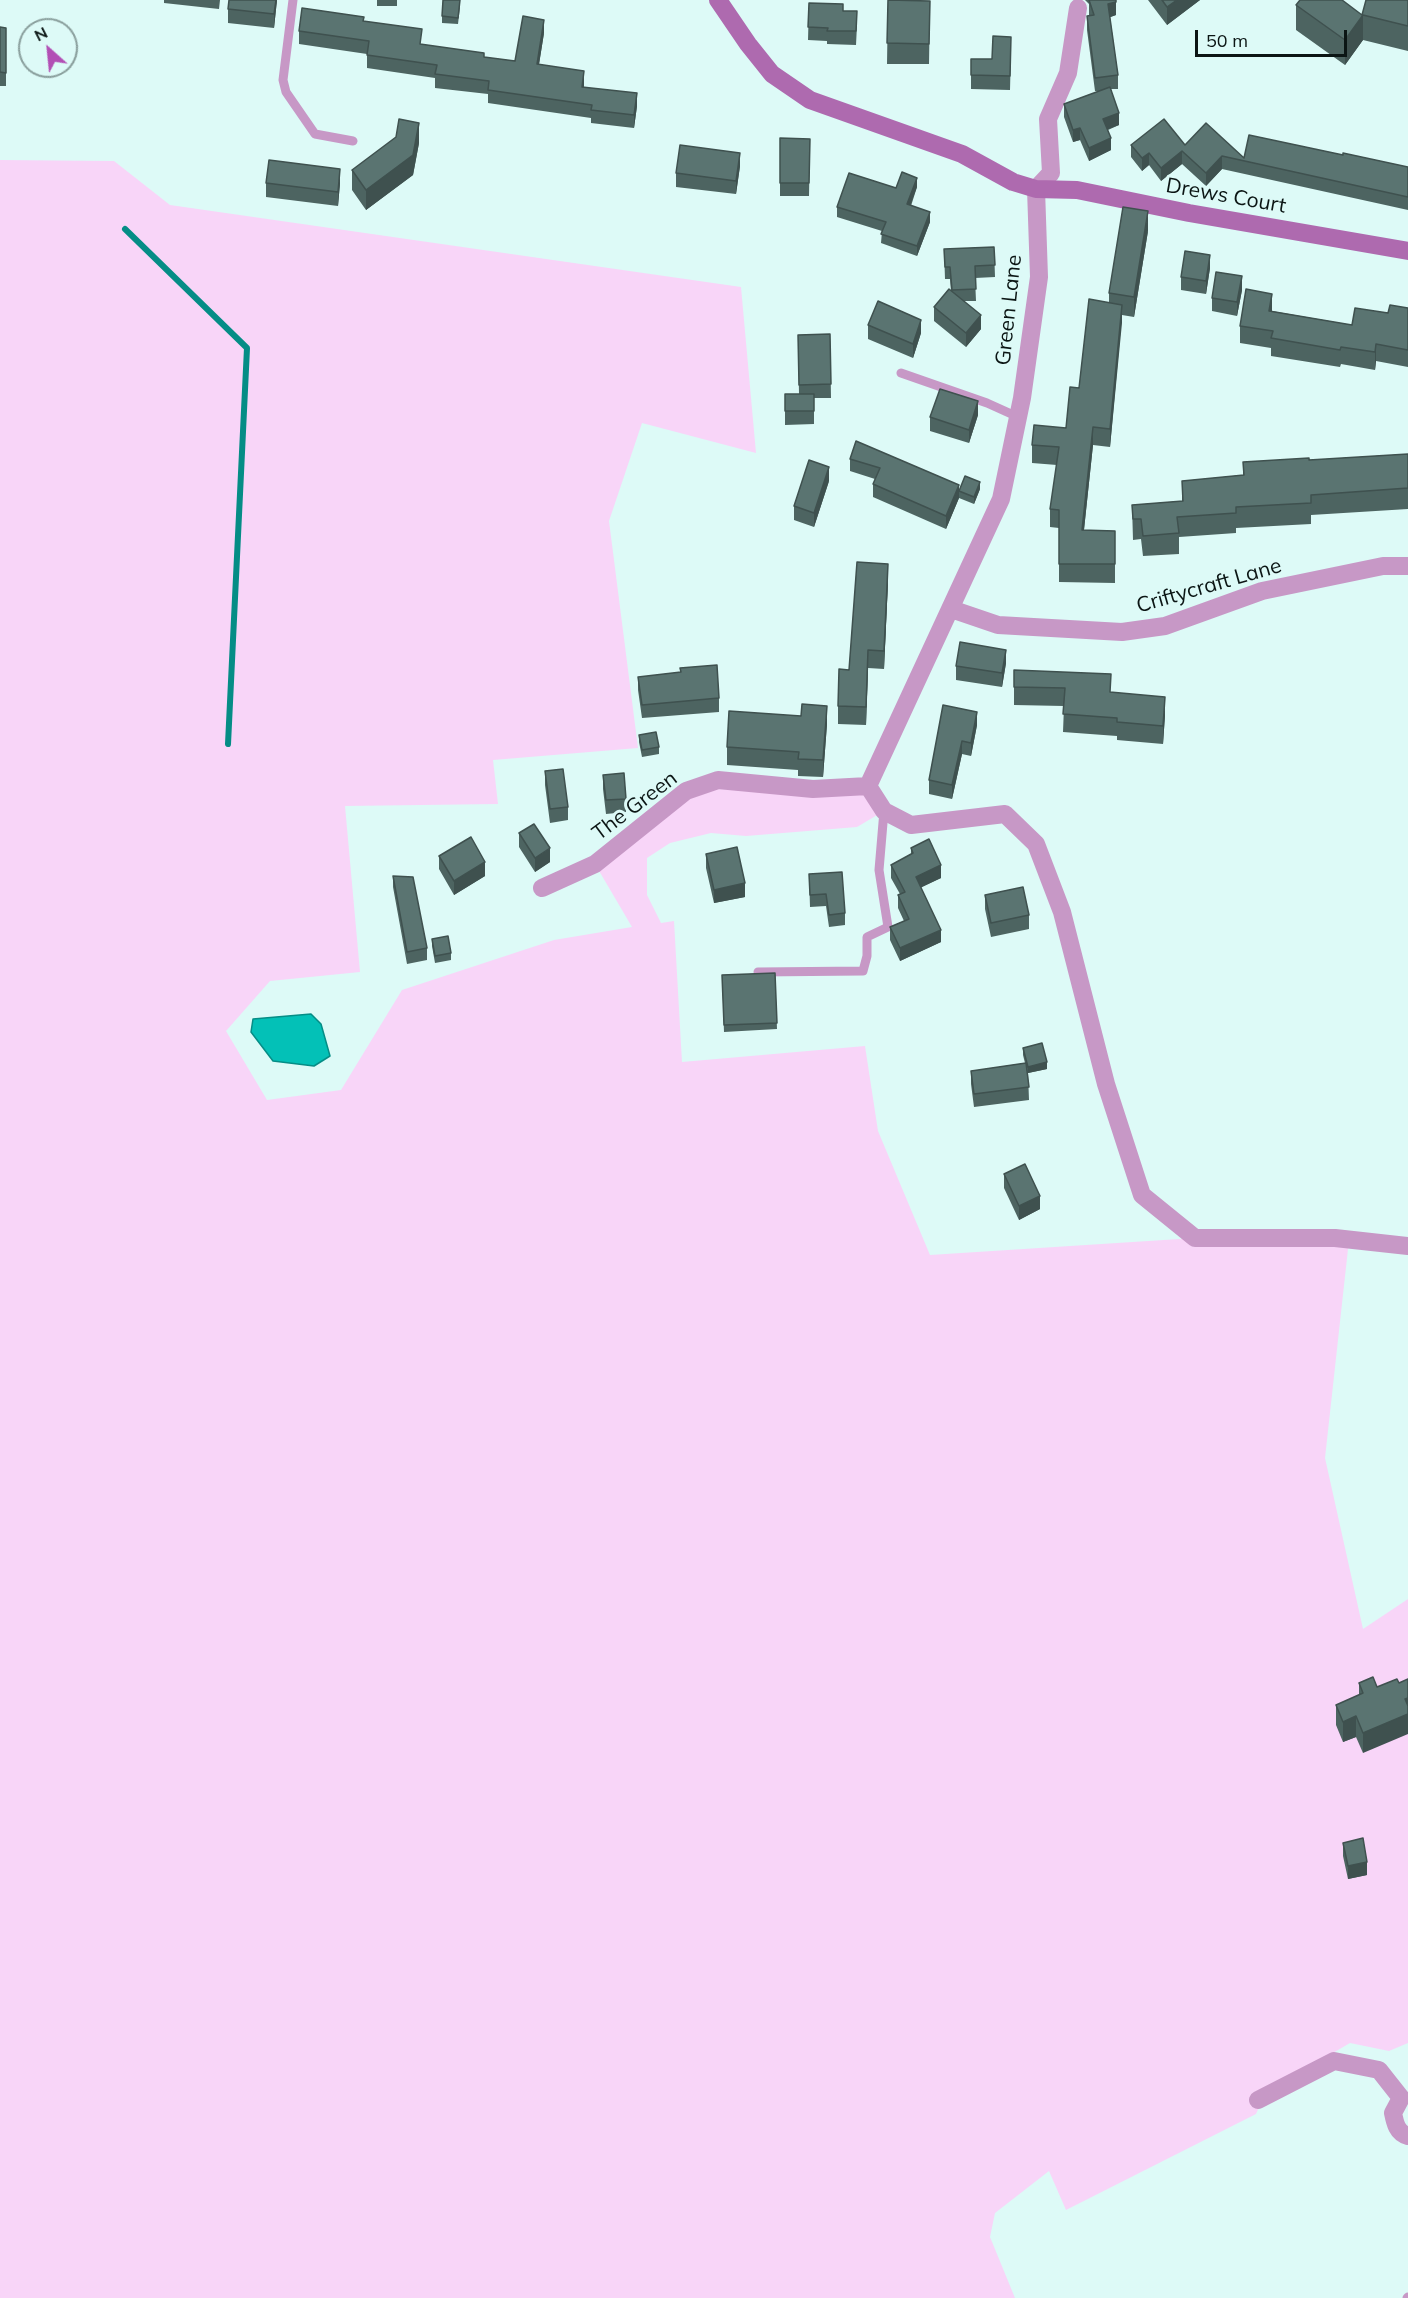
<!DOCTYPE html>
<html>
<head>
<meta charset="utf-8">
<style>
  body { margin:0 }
  #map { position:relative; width:1408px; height:2298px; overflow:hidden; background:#ddfaf7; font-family:Mulish,sans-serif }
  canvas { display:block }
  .north { position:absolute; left:18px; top:18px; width:60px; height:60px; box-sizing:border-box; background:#ddfaf7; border:2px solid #899e9c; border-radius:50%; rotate:333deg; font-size:16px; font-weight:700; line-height:24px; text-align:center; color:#0b1514 }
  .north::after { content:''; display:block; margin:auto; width:21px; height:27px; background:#b24fb5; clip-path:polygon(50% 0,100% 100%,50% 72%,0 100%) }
  .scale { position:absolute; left:1195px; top:30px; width:152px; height:27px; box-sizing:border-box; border:3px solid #0b1514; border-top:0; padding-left:8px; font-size:18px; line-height:21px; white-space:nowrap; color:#0b1514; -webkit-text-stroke:4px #ddfaf7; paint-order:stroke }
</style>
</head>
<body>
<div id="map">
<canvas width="1408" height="2298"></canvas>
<div class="north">N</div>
<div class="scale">50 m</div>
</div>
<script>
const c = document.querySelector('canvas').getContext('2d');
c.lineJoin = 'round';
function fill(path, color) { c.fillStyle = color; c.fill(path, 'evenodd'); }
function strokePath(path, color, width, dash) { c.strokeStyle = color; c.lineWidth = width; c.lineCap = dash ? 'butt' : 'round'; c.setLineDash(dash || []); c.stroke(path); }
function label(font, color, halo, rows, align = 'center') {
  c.font = font + ' Mulish,sans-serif'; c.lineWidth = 6; c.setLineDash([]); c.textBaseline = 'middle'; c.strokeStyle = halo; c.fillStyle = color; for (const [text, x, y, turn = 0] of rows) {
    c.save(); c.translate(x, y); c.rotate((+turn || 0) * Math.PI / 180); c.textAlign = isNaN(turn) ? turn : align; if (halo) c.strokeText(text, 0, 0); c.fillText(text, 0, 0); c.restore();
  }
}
fill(new Path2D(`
  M0 160 114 161 170 205 741 287 756 453 642 423 609 521 638 748 493 760 498 804 345 806 360 972 270 981 226 1031 267 1100 341 1090 402 990 554 940 632 927 595 864 630 836 718 780 868 786 884 811 857 827 746 836 711 833 670 843 647 858V895L661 923 674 921 682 1062 865 1046 878 1131 930 1255 1195 1238 1349 1240 1325 1458 1363 1629 1408 1599V2043L1389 2051 1350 2043 1266 2092 1256 2114 1066 2210 1049 2171 995 2213 990 2237 1015 2298H0Z`), '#f8d5f8');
const water = new Path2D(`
  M311 1014 321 1024 330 1056 314 1066 273 1061 251 1032 253 1019Z`);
fill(water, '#03c1b7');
strokePath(water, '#058d86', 1.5);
strokePath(new Path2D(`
  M125 229 247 348 228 744`), '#058d86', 6);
strokePath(new Path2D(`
  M293 0 283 80 286 92 315 134 353 141
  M901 373 987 403 1018 417
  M758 972 863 971 867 956V937L888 927 879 870 884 811
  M1407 2298 1408 2297`), '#c798c6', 9);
strokePath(new Path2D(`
  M951 609 998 625 1122 632 1165 626 1262 591 1383 566H1408
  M868 786 884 811 911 825 1005 814 1036 844 1062 912 1106 1084 1142 1195 1195 1238H1335L1408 1246
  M868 786 1001 499 1022 398 1039 277 1036 189 1051 173 1048 119 1068 73 1078 8
  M542 888 595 864 686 791 718 780 813 789 868 786
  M1258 2100 1334 2061 1379 2070 1401 2098 1393 2113C1395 2123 1397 2133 1408 2136`), '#c798c6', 18);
strokePath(new Path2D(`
  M718 0 748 44 772 74 810 100 962 154 1013 182 1036 189 1077 190 1189 213 1408 251`), '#ae6aaf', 18);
fill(new Path2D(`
  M164 0H220L219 9 164 3Z
  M277 0 274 28 228 23V9Z
  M377 0H397V6H377Z
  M888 0 930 1 929 64H887Z
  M1085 0H1116V15L1110 17 1118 75V89H1111L1119 125 1108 130 1111 150 1089 161 1080 140 1073 142 1064 117V104L1099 91H1095L1087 30V16H1089V4Z
  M1148 0H1200L1167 25Z
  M1408 0V51L1363 40 1345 65 1296 30V5L1362 15Z
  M809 3 843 11 857 25 856 45 827 44V41L808 40Z
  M460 7 458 24 442 23V16Z
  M364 22 421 45 484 57 515 61 544 33 539 64 584 85V87L637 106 634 128 591 123V118L488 103V94L435 88V78L367 68V54L299 44V31Z
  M0 27 6 28V86H0Z
  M1011 50 1010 90 971 89V59H992Z
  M780 138 810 139 809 196H780Z
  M419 143 413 175 366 210 352 190V170Z
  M1131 145H1185L1244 158 1343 155 1408 167V210L1222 169 1206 186 1182 164 1161 181 1149 165 1142 171 1131 157Z
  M740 166 736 194 676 187V173Z
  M266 183H340L338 206 266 197Z
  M917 187 911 206 930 222 917 256 881 243 882 231 837 217V207L896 188Z
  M1148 231 1134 317 1122 315 1110 447 1093 445 1084 530 1115 531V583L1059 582V528L1050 527V509L1057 465 1032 463V445L1066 428 1109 303V293Z
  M994 247 995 277 975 278 976 301H964L981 329 966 347 934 321V307L951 291 950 279H945L944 249Z
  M1210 268 1206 294 1181 290V277Z
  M1242 290 1237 316 1212 311V298Z
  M1408 308V367L1376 361 1375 370 1341 364 1340 367 1271 356V348L1240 343V326L1272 311 1352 325 1388 313Z
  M868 325 921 333 913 358 868 339Z
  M830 334 831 398H814V424L785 425V394H799L798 335Z
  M978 415 969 443 930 431V417Z
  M856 441 959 498 946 529 873 497V484L875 479 850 471V459Z
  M1408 454V509L1311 515V524L1236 528V533L1179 537V554L1143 556 1141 539 1133 540 1132 505 1182 501V481L1243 475V462L1309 460Z
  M829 481 814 527 794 520V506Z
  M980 489 974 504 959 498V491Z
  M888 582 884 669 868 668 866 725 838 724V706L849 670Z
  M1006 663 1002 687 956 680V666Z
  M1014 670 1111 692 1165 715 1163 744 1117 740V736L1063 732 1064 706 1014 705Z
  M638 677 719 698V712L642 718 638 690Z
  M943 705 977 725 971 756 962 754 952 799 929 794V780Z
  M827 724 823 777 798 776V770L727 765V747Z
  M639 735 659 747V754L642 757 639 742Z
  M545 771 568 807V820L550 823 545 785Z
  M603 775 626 799V812L606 814 603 789Z
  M519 833 550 862 535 872 519 847Z
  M911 848 941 878 921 887 941 942 900 961 890 940V927L904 921 898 908V895L900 894 891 878V865L911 854Z
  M706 854 745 897 714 903 706 868Z
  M439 856 485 876 454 895 439 869Z
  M809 874 845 913V925L829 927 826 906 810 907Z
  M393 876 427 948V960L407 964 393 887Z
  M985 895 1029 915V929L991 937 985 909Z
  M432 939 451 953V960L435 963 432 946Z
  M775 973 777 1029 724 1032 722 975Z
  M1023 1048 1047 1069 1028 1073 1029 1100 974 1107 971 1084V1071L1025 1063 1023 1055Z
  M1004 1174 1040 1209 1019 1220 1004 1188Z
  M1373 1677 1363 1753 1356 1737 1343 1742 1336 1725V1705L1359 1695V1683Z
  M1343 1843 1367 1875 1348 1879 1343 1856Z`), '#4d6461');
fill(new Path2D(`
  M276 0H277L274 28V14Z
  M1177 0H1200L1167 25V7Z
  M1116 2V15L1108 18V4Z
  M1363 15V40L1345 65V40Z
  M544 20V33L537 77V64Z
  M584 71V85L582 100V87Z
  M637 93V106L634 128V115Z
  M1119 113V125L1103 131V119Z
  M419 123V143L413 175 366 210V190Z
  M1080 128V140L1073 142V130Z
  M1111 138V150L1089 161V148Z
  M1182 151V164L1161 181V168Z
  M740 153V166L736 194V181Z
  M1149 153V165L1142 171V158Z
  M1222 156V169L1206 186V173Z
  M340 169V183L338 206V192Z
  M917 178V187L907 214V204Z
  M1148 211V231L1134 317V297Z
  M930 212V222L917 256V246Z
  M1210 255V268L1206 294V281Z
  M1242 276V290L1237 316V302Z
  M1272 294V311L1269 328V311Z
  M1122 305V323L1110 447V429Z
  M981 315V329L966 347V333Z
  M921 320V333L913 358V344Z
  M1376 344V361L1375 370V352Z
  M978 401V415L969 443V430Z
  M1093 427V445L1082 548V530Z
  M829 467V481L814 527V513Z
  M980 482V489L974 504V497Z
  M959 485V498L946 529V516Z
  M888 564V582L884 669V651Z
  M868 650V668L866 725V707Z
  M1006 650V663L1002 687V673Z
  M1165 697V715L1163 744V726Z
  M827 706V724L823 777V760Z
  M977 712V725L971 756V743Z
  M962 741V754L952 799V785Z
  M550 848V862L535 872V858Z
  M485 862V876L454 895V881Z
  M941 865V878L916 890V877Z
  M745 883V897L714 903V890Z
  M941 930V942L900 961V948Z
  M1047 1062V1069L1028 1073V1067Z
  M1040 1196V1209L1019 1220V1206Z
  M1408 1698V1734L1363 1753V1733L1405 1699Z
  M1356 1716V1737L1343 1742V1722Z
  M1367 1862V1875L1348 1879V1866Z`), '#3f514f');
const building = new Path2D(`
  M229 0H276L274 14 228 9Z
  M443 0H460L458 18 442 16Z
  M888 0 930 1 929 44 887 43Z
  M1089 0H1116V2L1108 4 1118 75 1095 78 1087 16 1094 15Z
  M1162 0H1177L1167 7Z
  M1300 0H1342L1362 15 1366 0H1408V26L1363 15 1345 40 1296 5Z
  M809 3 843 4V11H857L856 31H827L828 28 808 27Z
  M302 8 364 17 363 21 422 29 420 44 484 53V57L515 61 523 16 544 20 537 64 584 71 582 87 637 93 634 115 591 110 592 105 488 90 489 81 435 74 437 65 367 55 369 41 299 31Z
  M0 27 6 28V73L0 72Z
  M993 36 1011 37 1010 76 971 75V59H992Z
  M1110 87 1119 113 1103 119 1111 138 1089 148 1080 128 1073 130 1064 104Z
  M399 119 419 123 413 155 366 190 352 170 396 137Z
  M1164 119 1185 145 1206 123 1244 158 1249 135 1343 155V153L1408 167V197L1222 156 1206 173 1182 151 1161 168 1149 153 1142 158 1131 145Z
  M780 138 810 139 809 183H780Z
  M680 145 740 153 736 181 676 173Z
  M269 160 340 169 338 192 266 183Z
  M902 172 917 178 907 204 930 212 917 246 881 234 886 222 837 207 849 173 896 188Z
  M1123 207 1148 211 1134 297 1109 293Z
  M994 247 995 265 975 266 976 289 952 290 950 267H945L944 249Z
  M1185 251 1210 255 1206 281 1181 277Z
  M1216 272 1242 276 1237 302 1212 298Z
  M949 289 981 315 966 333 934 307Z
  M1246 289 1272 294 1269 311 1352 325 1355 308 1388 313 1390 305 1408 308V350L1376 344 1375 352 1341 347 1340 350 1271 338 1273 331 1240 326Z
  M1089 299 1122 305 1110 429 1093 427 1082 530 1115 531V564H1059V510L1050 509 1059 447 1032 445 1034 425 1066 428 1070 387 1079 388Z
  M878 301 921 320 913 344 868 325Z
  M830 334 831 384 799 385 798 335Z
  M940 389 978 401 969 430 930 417Z
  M785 394H814V411H785Z
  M856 441 959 485 946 516 873 484 880 468 850 459Z
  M1408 454V488L1311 495V503L1236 507V513L1177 517 1179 533 1143 536 1141 519H1133L1132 505 1183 501 1182 481 1244 475 1243 462 1309 458V460Z
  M809 460 829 467 814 513 794 506Z
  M965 476 980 482 974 497 959 491Z
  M857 562 888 564 884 651 868 650 866 707 838 706 839 669 849 670Z
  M960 642 1006 650 1002 673 956 666Z
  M717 665 719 698 642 705 638 677 681 672 680 668Z
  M1014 670 1111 674 1110 692 1165 697 1163 726 1117 722V718L1063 714 1065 688 1014 687Z
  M802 704 827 706 823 760 798 759 799 752 727 747 729 711 801 716Z
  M943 705 977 712 971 743 962 741 952 785 929 780Z
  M656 732 659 747 642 750 639 735Z
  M563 769 568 807 550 809 545 771Z
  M624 773 626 799 606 800 603 775Z
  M534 824 550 848 535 858 519 833Z
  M471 837 485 862 454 881 439 856Z
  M929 839 941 865 916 877 941 930 900 948 890 927 909 919 898 895 905 892 891 865 913 853 911 848Z
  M737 847 745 883 714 890 706 854Z
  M842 872 845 913 829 915 826 894 810 895 809 874Z
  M393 876 413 877 427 948 407 952Z
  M1023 887 1029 915 991 923 985 895Z
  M448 936 451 953 435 956 432 939Z
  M775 973 777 1023 724 1025 722 975Z
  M1042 1043 1047 1062 1028 1067 1023 1048Z
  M1026 1063 1029 1087 974 1094 971 1071Z
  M1025 1164 1040 1196 1019 1206 1004 1174Z
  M1373 1677 1377 1687 1397 1679 1399 1683 1408 1679V1698L1405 1699 1408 1706V1714L1363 1733 1356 1716 1343 1722 1336 1705 1363 1693 1359 1683Z
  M1363 1838 1367 1862 1348 1866 1343 1843Z`);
fill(building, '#5a7471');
strokePath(building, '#3f514f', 1.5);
label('21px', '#0b1514', '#ddfaf7', [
  ["Drews Court",1226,196,10],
  ["Green Lane",1009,310,-84],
  ["Criftycraft Lane",1209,586,-16],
  ["The Green",635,806,-37]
]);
</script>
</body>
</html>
